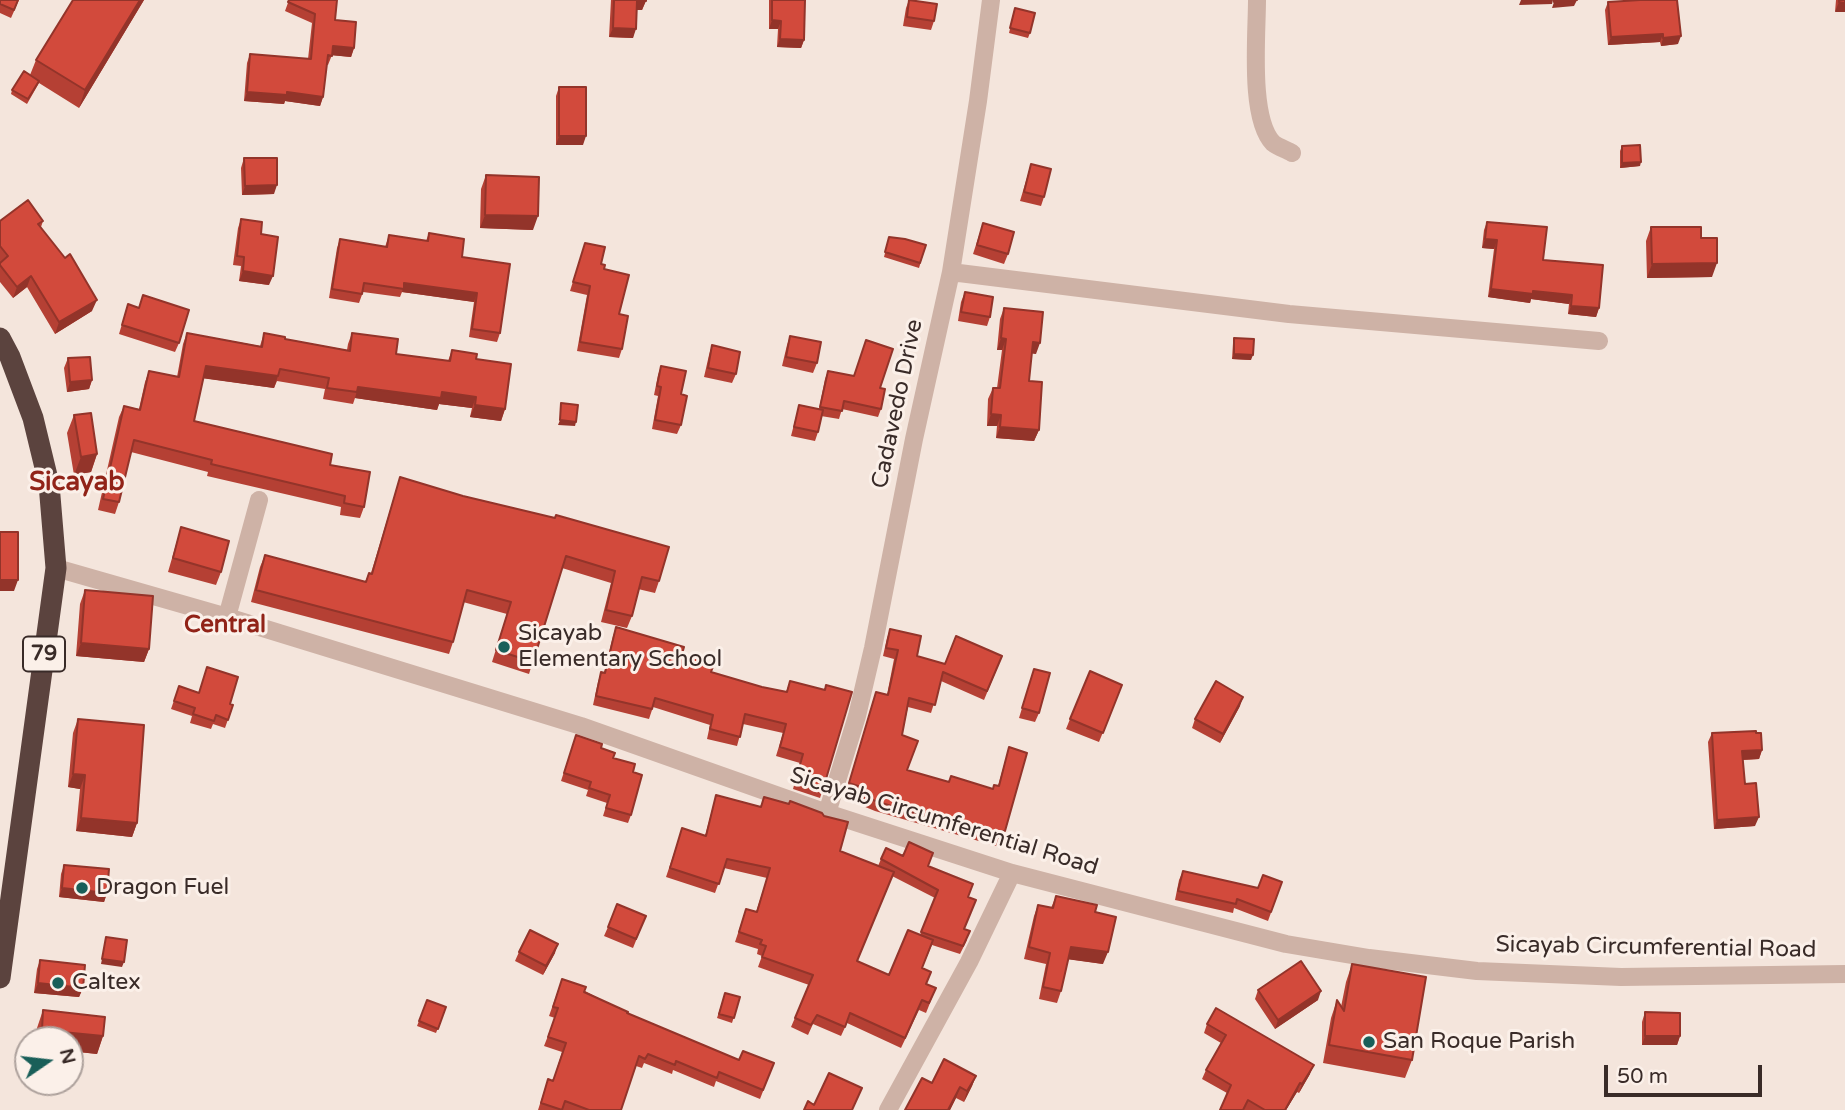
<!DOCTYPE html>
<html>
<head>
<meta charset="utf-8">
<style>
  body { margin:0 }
  #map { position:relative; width:1845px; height:1110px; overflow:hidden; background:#f4e5dc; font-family:"Varela Round",sans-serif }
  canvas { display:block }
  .north { position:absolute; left:14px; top:1026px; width:70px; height:70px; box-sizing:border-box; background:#fbf0e9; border:2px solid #ada19c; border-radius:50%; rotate:76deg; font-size:19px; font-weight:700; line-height:28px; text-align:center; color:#392b28 }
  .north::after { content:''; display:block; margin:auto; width:24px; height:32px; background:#195f59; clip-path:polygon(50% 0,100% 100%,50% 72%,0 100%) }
  .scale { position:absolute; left:1604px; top:1065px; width:158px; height:32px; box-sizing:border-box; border:4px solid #392b28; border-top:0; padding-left:9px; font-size:21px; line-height:24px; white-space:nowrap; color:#392b28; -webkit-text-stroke:5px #fbf0e9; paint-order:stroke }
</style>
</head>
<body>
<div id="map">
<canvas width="1845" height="1110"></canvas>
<div class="north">N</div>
<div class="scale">50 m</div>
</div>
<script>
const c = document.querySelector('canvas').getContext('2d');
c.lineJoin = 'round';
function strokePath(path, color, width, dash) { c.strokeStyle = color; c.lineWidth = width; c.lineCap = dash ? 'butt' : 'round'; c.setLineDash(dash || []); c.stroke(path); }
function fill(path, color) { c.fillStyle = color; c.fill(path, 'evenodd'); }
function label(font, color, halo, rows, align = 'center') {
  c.font = font + ' "Varela Round",sans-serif'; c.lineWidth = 6; c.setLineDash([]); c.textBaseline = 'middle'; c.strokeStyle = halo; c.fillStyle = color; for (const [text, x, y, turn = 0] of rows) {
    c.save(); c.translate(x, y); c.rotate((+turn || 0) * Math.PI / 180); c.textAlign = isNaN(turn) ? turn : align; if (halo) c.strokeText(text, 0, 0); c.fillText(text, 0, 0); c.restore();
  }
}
strokePath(new Path2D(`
  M1257 0C1257 35 1249 118 1273 143 1278 147 1287 150 1292 153
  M951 272 1289 314 1599 341
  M56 568 227 617 581 726 827 813 1012 873 1286 944 1369 958 1477 971 1621 977 1845 974
  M227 617 259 500
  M827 813 857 716 873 648 914 439 951 272 978 101 991 0
  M888 1110 969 962 1012 873`), '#ceb2a6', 18);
strokePath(new Path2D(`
  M0 338 10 357 33 418 49 484 56 568 0 978`), '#5b433e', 21);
fill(new Path2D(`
  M0 0H19L11 18 0 13Z
  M73 0H144L79 108 39 83 27 104 11 94 12 90 30 75 36 60Z
  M289 0 335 20 354 48 351 57 332 55 328 65H327L323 97 320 106 285 101 284 104 244 101 247 63 250 54 308 59 312 23 285 11Z
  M611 0H646L642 10H637L633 38 609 37Z
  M769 0H805L804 40 801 48 777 47 778 29H769Z
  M909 0 934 21 931 30 903 26 906 8Z
  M1836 0H1845L1835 12Z
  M1608 2 1678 44 1661 46 1660 42 1608 45 1605 10Z
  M1015 8 1030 33 1028 38 1009 33Z
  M559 87 583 145H556V96Z
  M1622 146 1640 166 1620 168V151Z
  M244 158 274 194 242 195 241 168Z
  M1031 164 1044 197 1041 206 1020 201Z
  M486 175 533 230 480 228 481 189Z
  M241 219 269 285 239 281 241 266 233 265 238 228Z
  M0 221H43L41 227 92 311 55 334 27 287 13 298 0 282Z
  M1487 222 1543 260 1599 308 1596 317 1568 314 1569 304 1531 299 1530 303 1488 297 1494 249 1482 248 1484 230Z
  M983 223 1008 254 1004 264 973 254Z
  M1651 227 1701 238 1712 277 1647 278 1646 241Z
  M429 233 462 257 500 333 497 342 469 337 474 302 402 292 400 297 363 292 359 303 329 298 337 248 340 239 385 247 389 235 426 241Z
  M889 237 926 245 919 268 884 257Z
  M585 243 604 269 619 314 622 349 619 358 577 351 587 295 570 291Z
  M965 292 990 317 987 326 958 321 961 302Z
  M128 304 179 343 175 352 119 334Z
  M1004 308 1036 354 1032 353 1029 381 1039 430 1034 441 996 438 997 426H987L988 399 993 388H997L1002 350H997L1000 319Z
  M187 333 260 346 264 333 285 339 347 350 348 344 352 333 396 354 448 361 452 350 476 359 505 409 501 421 470 417 472 408 439 404 437 410 355 398 353 404 323 399 325 389 277 381 274 388 203 378 194 421 330 465 364 507 360 518 340 515 341 507 207 476 208 472 131 452 119 502 115 514 98 510 119 417 124 406 139 409 145 382 149 371 177 377 183 344Z
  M790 336 817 363 813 373 782 366 787 345Z
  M1234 338 1251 360 1232 359 1233 343Z
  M712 345 736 374 732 383 704 377 709 355Z
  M68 358 92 380 89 389 67 392 64 368Z
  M661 366 681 425 677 434 652 429 658 396 654 395 658 375Z
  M828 371 880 388 881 409 878 417 842 409 839 419 821 416 818 432 815 441 791 436 799 405 819 409 825 379Z
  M74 415 97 454 91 472 74 475 67 433Z
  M400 477 659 581 655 593 638 589 632 616 627 628 601 622 611 583 562 568 529 674 492 662 507 614 463 602 453 642 449 654 251 602 260 567 265 555 365 582 369 573H371Z
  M181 527 221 572 216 585 168 572Z
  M85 590 149 649 144 662 76 656 80 604Z
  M616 627 682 654 711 672 762 687 786 692 790 681 823 789 820 798 793 789 800 763 776 756 783 733 743 724 737 746 707 739 710 725 653 707 649 719 593 705 598 682 601 672 604 673 613 636Z
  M890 629 917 656 945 664H999L984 700 941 681 931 713 908 707 902 735 907 770 949 782 992 789 998 786 1009 747 1005 831 1002 840 999 839 996 846 875 811 858 804 860 797 846 792 873 701 887 695 894 659 883 656 887 638Z
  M1034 669 1039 713 1035 722 1019 718Z
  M1122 685 1099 742 1066 729 1070 719Z
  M179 686 233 705 225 728 213 724 211 729 190 723 192 716 171 709Z
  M1240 706 1220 743 1192 728 1195 719Z
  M78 719 137 823 132 837 76 831 80 789 68 787 73 733Z
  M1712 733 1762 750 1759 759 1743 760 1745 784 1755 826 1714 829 1708 742Z
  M576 735 601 748 633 772 631 815 628 823 603 816 607 803 586 796 588 790 561 781Z
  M716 795 761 807 764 797 840 851 878 866 881 859 928 866 969 897 964 929 967 940 960 954 932 945 922 968 927 984 936 988 926 1013 919 1010 901 1048 847 1023 841 1036 813 1024 808 1035 791 1027 809 985 758 967 762 956 757 954 758 949 735 942 746 909 756 912 767 878 724 868 715 893 666 877 679 838 705 836ZM892 876 935 898 920 935 889 975 857 962Z
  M64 865 107 893 104 902 59 897 61 874Z
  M1183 871 1258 888 1282 882 1268 921 1234 908 1233 913 1175 900 1179 880Z
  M1056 896 1095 912 1103 964 1068 959 1061 991 1057 1003 1039 999 1046 964 1024 959 1034 916 1038 905 1051 908Z
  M646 916 633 948 604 936 608 927Z
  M519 952 555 953 543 975 515 961Z
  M40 960 83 988 79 997 34 993 37 969Z
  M1352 964 1412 1060 1405 1078 1323 1063 1331 1018 1337 1000 1341 1007 1346 982Z
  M562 979 627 1013 739 1060 774 1063 760 1099 716 1081 714 1087 673 1070 672 1074 644 1063 642 1068 636 1066 621 1110H538L548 1079 553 1081 562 1052 544 1046 555 1018 549 1016Z
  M1258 990 1318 1000 1275 1029 1255 999Z
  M725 993 740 997 732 1023 717 1018Z
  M427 1000 446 1007 436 1033 417 1026Z
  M43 1010 103 1036 97 1054 70 1051V1040H36L37 1028Z
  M1645 1012 1680 1036 1677 1045H1642V1022Z
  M1207 1024 1310 1074 1299 1093 1297 1092 1286 1110H1220L1227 1093 1202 1079 1206 1070 1221 1043 1204 1033Z
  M976 1076 972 1086 964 1102 956 1098 950 1110H905L932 1083Z`), '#b54034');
fill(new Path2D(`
  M140 0H144L79 108 85 90Z
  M1521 0H1553L1552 4 1519 5Z
  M1577 0 1574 6 1552 8 1554 2Z
  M637 1H646L642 10H634Z
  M1839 2 1845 3V12H1835Z
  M772 20 781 21 778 29H769Z
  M613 28 636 29 633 38 609 37Z
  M1663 34 1660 42 1608 45 1611 37Z
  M1681 36 1678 44 1661 46 1663 38Z
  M780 39 804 40 801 48 777 47Z
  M333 46 354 48 351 57 329 55Z
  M247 92H287L323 97 320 106 285 101 284 104 244 101Z
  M559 136H586L583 145H556Z
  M1641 162 1640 166 1620 168 1622 163Z
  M277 185 274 194 242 195 245 186Z
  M485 215 538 216 533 230 480 228Z
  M1485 239 1497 240 1494 249 1482 248Z
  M1717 263 1712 277 1647 278 1652 264Z
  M243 271 273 276 269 285 239 281Z
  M31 276 27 287 13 298 17 287Z
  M404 283 477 293 474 302 402 292Z
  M1491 289 1533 291 1572 295 1569 304 1531 299 1530 303 1488 297Z
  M97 300 92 311 55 334 59 322Z
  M1571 306 1599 308 1596 317 1568 314Z
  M1001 338 1006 339 1002 350H997Z
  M1033 342 1040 343 1036 354 1029 353Z
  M1234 354 1253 355 1251 360 1232 359Z
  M206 366 278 376 274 388 201 378Z
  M92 380 89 389 67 392 70 382Z
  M358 387 442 392 476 397 472 408 439 404 437 410 355 398Z
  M475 405 505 409 501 421 470 417Z
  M991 414 1001 415 997 426H987Z
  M560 420 576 422 575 426 558 425Z
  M1000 427 1039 430 1034 441 996 438Z
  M97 454 91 472 74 475 81 457Z
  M0 580H18L14 591H0Z
  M81 643 149 649 144 662 76 656Z
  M1243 697 1240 706 1220 743 1223 734Z
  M1762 750 1759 759 1739 760 1742 751Z
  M73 774 85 775 80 789 68 787Z
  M1759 817 1755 826 1714 829 1717 820Z
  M81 818 137 823 132 837 76 831Z
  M62 888 107 893 104 902 59 897Z
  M558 944 555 953 543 975 546 966Z
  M1071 947 1108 952 1103 964 1066 959Z
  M102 959 124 962 122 967 101 964Z
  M38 983 83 988 79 997 34 993Z
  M1321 991 1318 1000 1275 1029 1278 1020Z
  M42 1030 103 1036 97 1054 70 1051V1040H38Z
  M1645 1036H1680L1677 1045H1642Z
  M1314 1065 1310 1074 1299 1093 1302 1084Z
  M976 1076 972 1086 964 1102 967 1091Z
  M1300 1083 1297 1092 1286 1110H1285Z
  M960 1087 956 1098 950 1110H948Z`), '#93342a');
const building = new Path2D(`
  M0 0H18L14 10 0 4Z
  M73 0H140L85 90 36 60Z
  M289 0H337L335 20 356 22 354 48 333 46 332 56 328 55 323 97 287 92V95L247 92 250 54 311 59 315 14 288 2Z
  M614 0H646V1H637L636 29 613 28Z
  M772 0H805L804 40 780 39 781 21 772 20Z
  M909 0 937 4 934 21 907 17Z
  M1554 0H1577L1554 2Z
  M1640 0H1677L1681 36 1663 38V34L1611 37 1608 2Z
  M1839 0H1845V3L1839 2Z
  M1015 8 1035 13 1030 33 1010 28Z
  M24 71 39 81 28 99 12 90Z
  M559 87H586V136H559Z
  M1640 145 1641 162 1622 163V146Z
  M244 158H277V185L245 186Z
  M1031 164 1051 169 1044 197 1024 192Z
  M486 175 539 177 538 216 485 215Z
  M28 200 43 221 38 224 65 258 70 254 97 300 59 322 31 276 17 287 0 265V263L8 256 0 246V221Z
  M241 219 262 222 261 234 278 237 273 276 243 271 244 257 237 256Z
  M1487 222 1547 227 1543 260 1603 265 1599 308 1571 306 1572 295 1533 291V294L1491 289 1497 240 1485 239Z
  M983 223 1014 232 1008 254 977 245Z
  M1651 227H1701V238H1717V263L1652 264Z
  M429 233 464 239 462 257 510 264 500 333 472 329 477 293 404 283V289L364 283 362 294 332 289 340 239 387 247 389 235 428 241Z
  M889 237 905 239 926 245 920 263 885 252Z
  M585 243 605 247 601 264 605 265 604 269 629 275 619 314 628 316 622 349 580 342 590 286 573 282Z
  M965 292 993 297 990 317 961 312Z
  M143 295 189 310 179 343 122 325 128 304 139 308Z
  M1004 308 1043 312 1040 343 1033 342 1029 381 1042 382 1039 430 1000 427 1001 415 991 414 993 388H1000L1006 339 1001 338Z
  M187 333 262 347 264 333 285 337V339L350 351 352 333 398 339 396 354 450 361 452 350 477 354 476 359 511 364 505 409 475 405 476 397 442 392 441 398 358 387 357 392 327 388 329 378 280 369 278 376 206 366 194 421 332 454 330 465 370 472 364 507 344 503 345 496 211 464 212 460 134 440 119 502 103 499 124 406 140 410 149 371 179 377Z
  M790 336 821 342 817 363 786 357Z
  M1234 338 1254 339 1253 355 1234 354Z
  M866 340 893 349 880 388 885 389 881 409 844 401 842 411 820 407 828 371 854 376Z
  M712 345 740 352 736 374 708 368Z
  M90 357 92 380 70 382 68 358Z
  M661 366 686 371 681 394 687 396 681 425 655 420 661 387 657 386Z
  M561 403 578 405 576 422 560 420Z
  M799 405 823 410 818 432 794 427Z
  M91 413 97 454 81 457 74 415Z
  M400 477 463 496 555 518 556 515 669 547 659 581 642 577 632 616 606 610 615 571 566 556 533 662 496 650 511 602 467 590 453 642 256 590 265 555 366 582 369 573 372 574Z
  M181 527 229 541 221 572 173 558Z
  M0 532H18V580H0Z
  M85 590 153 596 149 649 81 643Z
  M616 627 684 647 682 654 714 664 711 672 762 687 787 692 790 681 825 690 826 685 852 692 823 789 796 779 803 754 780 747 786 724 745 714 740 737 710 729 713 715 655 698 652 709 596 696 601 672 605 673Z
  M890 629 921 636 917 656 945 664 956 636 1002 656 987 691 943 672 935 705 909 698 902 735 918 741 907 770 949 782 951 776 993 789 994 785 999 786 1009 747 1027 753 1005 831H1001L1000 838 878 802 861 795 864 788 849 783 876 692 888 695 898 650 886 648Z
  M207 667 238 677 230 704 233 705 228 720 216 715 214 721 193 714 195 708 174 701 179 686 199 693Z
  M1034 669 1050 673 1039 713 1022 708Z
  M1090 671 1122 685 1103 733 1070 719Z
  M1216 681 1243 697 1223 734 1195 719Z
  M78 719 144 725 137 823 81 818 85 775 73 774Z
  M1756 731V733H1761L1762 750 1742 751 1745 784 1756 783 1759 817 1717 820 1712 733Z
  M576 735 602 744 601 748 615 753 613 758 635 764 633 772 642 775 631 815 606 808 610 795 589 788 591 782 564 773Z
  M716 795 761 807 764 797 789 804 790 801 822 813 824 816 848 822 840 851 894 872 857 961 889 975 908 930 933 940 922 968 931 972 926 984 936 988 929 1003 922 1000 905 1038 850 1013 845 1027 817 1015 811 1025 795 1018 813 975 762 957 766 946 760 944 762 940 739 932 746 909 757 912 770 868 727 859 719 884 670 868 682 828 706 836Z
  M909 842 933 853 928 866 973 884 968 897 976 900 964 929 970 931 963 946 921 932 938 890 881 859 886 848 903 856Z
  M64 865 109 869 107 893 62 888Z
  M1183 871 1258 888 1263 875 1282 882 1271 912 1237 899 1236 904 1178 891Z
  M1056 896 1097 905 1095 912 1116 917 1108 952 1071 947 1061 991 1043 987 1050 953 1029 947 1038 905 1053 908Z
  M617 904 646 916 636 939 608 927Z
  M530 930 558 944 546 966 519 952Z
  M106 937 127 940 124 962 102 959Z
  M40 960 85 965 83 988 38 983Z
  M1301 961 1321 991 1278 1020 1258 990Z
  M1352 964 1426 977 1412 1060 1329 1045 1337 1000 1344 1011Z
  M562 979 586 987 584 992 628 1012 627 1013 739 1060 743 1051 774 1063 763 1090 719 1072 717 1078 676 1061 675 1065 648 1054 645 1059 639 1056 621 1110H589L565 1101 562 1110 541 1103 548 1079 553 1081 566 1043 548 1037 558 1008 553 1007Z
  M725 993 740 997 734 1018 719 1014Z
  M427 1000 446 1007 438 1029 419 1021Z
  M1216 1008 1314 1065 1302 1084 1300 1083 1285 1110H1265L1248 1100 1243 1110H1220L1231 1085 1206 1070 1226 1035 1207 1024Z
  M43 1010 105 1017 103 1036 42 1030Z
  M1645 1012 1680 1013V1036H1645Z
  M944 1059 976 1076 967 1091 960 1087 948 1110H905L922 1078 932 1083Z
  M829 1073 862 1088 852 1110H804L808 1101 814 1105Z`);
fill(building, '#d24a3c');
strokePath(building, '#93342a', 2);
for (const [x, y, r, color] of [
  [504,647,7,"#195f59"],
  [82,888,7,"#195f59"],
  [58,983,7,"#195f59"],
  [1369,1042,7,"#195f59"]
]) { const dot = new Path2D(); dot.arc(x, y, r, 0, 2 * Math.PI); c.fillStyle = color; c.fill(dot); strokePath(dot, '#fbf0e9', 2.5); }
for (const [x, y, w] of [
  [44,654,42]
]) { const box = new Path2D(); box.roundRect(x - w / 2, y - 17.5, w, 35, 5); c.fillStyle = '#fbf0e9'; c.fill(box); strokePath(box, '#392b28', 2); }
label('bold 21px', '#392b28', null, [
  ["79",44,654]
]);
label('23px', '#392b28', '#fbf0e9', [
  ["Cadavedo Drive",898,404,-78],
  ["Sicayab Circumferential Road",944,822,17],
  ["Sicayab Circumferential Road",1656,948,1]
]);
label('23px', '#392b28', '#fbf0e9', [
  ["Sicayab",518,634],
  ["Elementary School",518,660],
  ["Dragon Fuel",96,888],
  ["Caltex",72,983],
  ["San Roque Parish",1383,1042]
], 'left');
label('bold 24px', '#912318', '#fbf0e9', [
  ["Central",225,626]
]);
label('bold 26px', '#912318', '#fbf0e9', [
  ["Sicayab",77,483]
]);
</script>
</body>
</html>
